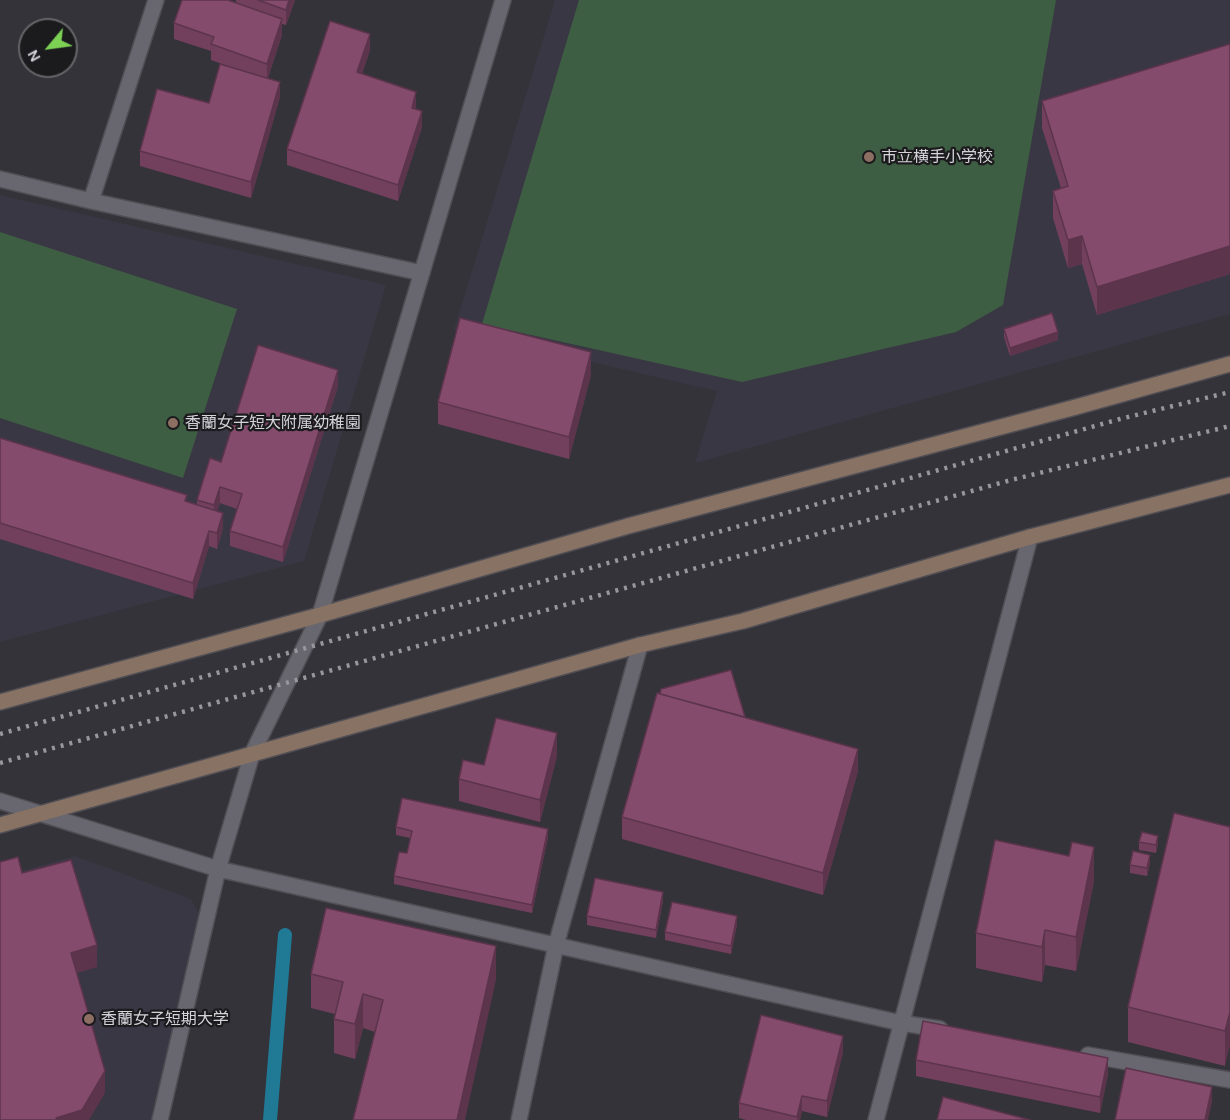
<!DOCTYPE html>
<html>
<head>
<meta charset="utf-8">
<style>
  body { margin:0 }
  #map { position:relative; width:1230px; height:1120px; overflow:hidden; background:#343339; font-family:Karla,sans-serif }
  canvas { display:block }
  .north { position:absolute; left:18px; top:18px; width:60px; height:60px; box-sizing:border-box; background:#1b1b1e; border:2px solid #656568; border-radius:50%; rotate:241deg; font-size:16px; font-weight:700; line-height:24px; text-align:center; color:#d4d3d8 }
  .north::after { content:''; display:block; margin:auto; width:21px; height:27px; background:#7cd155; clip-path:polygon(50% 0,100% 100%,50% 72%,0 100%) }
</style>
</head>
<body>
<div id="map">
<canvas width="1230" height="1120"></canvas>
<div class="north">N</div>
</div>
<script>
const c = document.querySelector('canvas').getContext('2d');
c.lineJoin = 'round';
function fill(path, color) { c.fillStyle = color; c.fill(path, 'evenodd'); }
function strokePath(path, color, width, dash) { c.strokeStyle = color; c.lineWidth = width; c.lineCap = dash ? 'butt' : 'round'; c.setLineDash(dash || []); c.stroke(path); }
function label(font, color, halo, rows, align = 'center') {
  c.font = font + ' Karla,"Noto Sans JP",sans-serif'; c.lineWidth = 4.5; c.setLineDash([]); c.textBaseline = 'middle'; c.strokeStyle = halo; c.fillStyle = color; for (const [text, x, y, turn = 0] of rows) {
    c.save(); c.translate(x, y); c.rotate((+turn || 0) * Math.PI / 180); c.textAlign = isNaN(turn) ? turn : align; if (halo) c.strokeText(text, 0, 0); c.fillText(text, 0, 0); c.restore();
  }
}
fill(new Path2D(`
  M555 0H1230V314L695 463 717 391 454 330Z
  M0 195 386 285 304 561 0 642Z
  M75 856 191 899 201 917 155 1120H0V877Z`), '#3a3744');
fill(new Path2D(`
  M579 0H1056L1003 305 956 332 742 382 482 324Z
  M0 232 237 309 183 478 0 418Z`), '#3e5e43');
strokePath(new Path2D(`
  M270 1120 285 935`), '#217a95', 14);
const street = new Path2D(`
  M0 179 91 201 156 0
  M91 201 422 273
  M0 801 218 869 901 1023 940 1029
  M1088 1055 1230 1080
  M160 1120 218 869 252 754 320 615 503 0
  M519 1120 556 945 640 645
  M876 1120 1030 537`);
const secondary = new Path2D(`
  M0 702 320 615 628 526 1076 407 1230 364
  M0 825 640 645 743 621 1030 537 1230 485`);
strokePath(street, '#504e54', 18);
strokePath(secondary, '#504e54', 18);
strokePath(street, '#68666e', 15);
strokePath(secondary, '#877263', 15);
strokePath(new Path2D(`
  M0 734 1120 419 1230 392
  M0 763 1011 480 1230 426`), '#98979c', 4.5, [3, 6]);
fill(new Path2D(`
  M236 0H295L286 25 282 24V35L268 78 280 97 251 198 140 166V151L209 103 233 68 211 60V51L174 39V23L236 3Z
  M1230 44V274L1097 315 1082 264 1068 268 1053 218V191L1061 188 1042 128V101Z
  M370 50 362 74 416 109 422 127 398 201 287 165V149Z
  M1004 329 1058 340 1010 356 1004 337Z
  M591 375 569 459 438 424V402Z
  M338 386 283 562 230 546V531L237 509 220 503 217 511 223 528 217 549 209 546 193 599 0 539V438L197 505V500L221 462Z
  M660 694 745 717 858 771 823 895 622 839V817Z
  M557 756 540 822 459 801V779L484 765Z
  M396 827 548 837 532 913 394 884V876L407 853 410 838 396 835Z
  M1230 827 1225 1066 1128 1042V1007Z
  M1139 842 1158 844 1156 853 1139 850Z
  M1150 863 1147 876 1130 873V865Z
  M1094 881 1076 971 1045 965 1042 982 976 968V933Z
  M663 900 656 938 587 925V916Z
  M737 924 731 954 665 940V932Z
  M311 974 496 980 375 1032 363 1028 355 1059 334 1053V1019L335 1014 311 1008Z
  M843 1052 827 1117 802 1111 800 1120H746L739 1118V1103Z
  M916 1060 1108 1074 1100 1113 916 1076Z`), '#72405d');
fill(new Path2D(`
  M289 0H295L286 25V10Z
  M282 19V35L267 80V64Z
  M370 34V50L357 88V72Z
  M280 82V97L251 198V182Z
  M416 92V108L412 123V108Z
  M422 111V127L398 201V185Z
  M1082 236V264L1068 268V240Z
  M1230 246V274L1097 315V287Z
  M1058 332V340L1010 356V348Z
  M591 352V375L569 459V437Z
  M338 370V386L283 562V547Z
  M220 487V503L214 521V505Z
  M223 513V528L217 549V533Z
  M209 531V546L193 599V583Z
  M557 733V756L540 822V800Z
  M858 749V771L823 895V873Z
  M548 829V837L532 913V905Z
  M1158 836V844L1156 853V845Z
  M1094 847V881L1076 971V937Z
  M1150 855V863L1147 876V868Z
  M663 892V900L656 938V930Z
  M737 916V924L731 954V946Z
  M1045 930V965L1042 982V947Z
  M97 945V967L71 975V953Z
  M496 946V980L465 1120H457Z
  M363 994V1028L355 1059V1024Z
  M1230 1012V1046L1225 1066V1031Z
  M843 1036V1052L827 1117V1101Z
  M1108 1058V1074L1100 1113V1097Z
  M105 1071V1093L89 1120H56V1118Z
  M1212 1087V1102L1208 1120H1205Z
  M802 1096V1111L800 1120H797Z`), '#5c344c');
const building = new Path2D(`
  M182 0H228L282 19 267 64 211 44 214 37 174 23Z
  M258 0H289L286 10Z
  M330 21 370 34 357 72 416 92 412 108 422 111 398 185 287 149Z
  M1230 44V246L1097 287 1082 236 1068 240 1053 191 1068 186 1042 101Z
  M220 64 280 82 251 182 140 151 157 89 209 103Z
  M1052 313 1058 332 1010 348 1004 329Z
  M460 318 591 352 569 437 438 402Z
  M258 345 338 370 283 547 230 531 242 494 220 487 214 505 197 500 210 458 221 462Z
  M0 438 187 495 185 501 223 513 217 533 209 531 193 583 0 523Z
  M731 670 745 717 660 694 661 689Z
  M657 693 858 749 823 873 622 817Z
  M496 718 557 733 540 800 459 779 463 760 484 765Z
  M402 798 548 829 532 905 394 876 399 852 407 853 412 831 396 827Z
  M1174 813 1230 827V1012L1225 1031 1128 1007Z
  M1142 832 1158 836 1156 845 1139 842Z
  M995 840 1069 856 1072 842 1094 847 1076 937 1045 930 1042 947 976 933Z
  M1133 851 1150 855 1147 868 1130 865Z
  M18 857 22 873 71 860 97 945 71 953 105 1071 82 1110 56 1118 57 1120H0V862Z
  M595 878 663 892 656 930 587 916Z
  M672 902 737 916 731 946 665 932Z
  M326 908 496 946 457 1120H353L383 1000 363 994 355 1024 334 1019 343 982 311 974Z
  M761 1015 843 1036 827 1101 802 1096 797 1117 739 1103Z
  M923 1021 1108 1058 1100 1097 916 1060Z
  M1126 1068 1212 1087 1205 1120H1115Z
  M943 1097 1030 1120H937Z`);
fill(building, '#844b6c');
strokePath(building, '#5c344c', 1.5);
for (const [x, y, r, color] of [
  [869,157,6,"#8d6e63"],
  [173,423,6,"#8d6e63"],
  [89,1019,6,"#8d6e63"]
]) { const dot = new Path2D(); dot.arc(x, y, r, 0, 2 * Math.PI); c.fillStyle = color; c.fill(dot); strokePath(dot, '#1b1b1e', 2); }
label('16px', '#d4d3d8', '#1b1b1e', [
  ["市立横手小学校",881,157],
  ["香蘭女子短大附属幼稚園",185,423],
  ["香蘭女子短期大学",101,1019]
], 'left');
</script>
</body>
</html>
